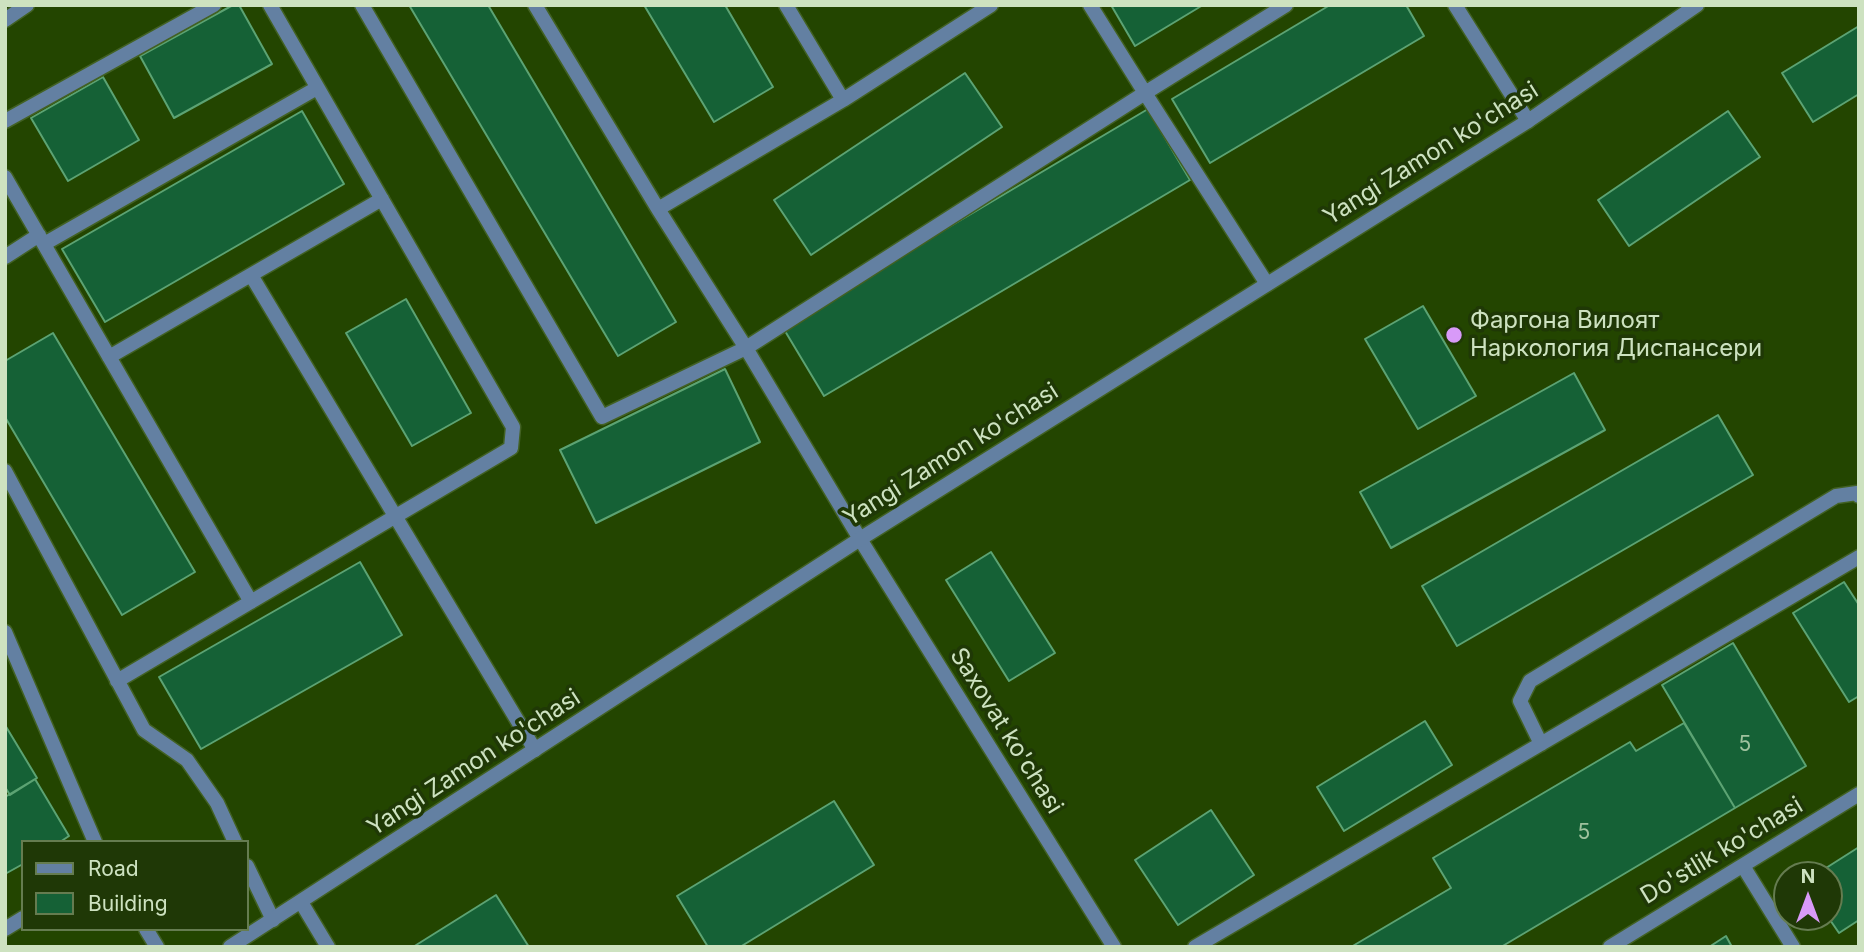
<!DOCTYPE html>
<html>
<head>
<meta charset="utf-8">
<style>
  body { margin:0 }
  #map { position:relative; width:1864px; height:952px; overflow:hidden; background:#234500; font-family:Inter,sans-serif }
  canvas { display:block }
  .frame { position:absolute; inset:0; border:7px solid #cde2c0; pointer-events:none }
  .legend { position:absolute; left:21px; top:840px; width:228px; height:91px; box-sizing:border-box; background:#1f3806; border:2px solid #657c50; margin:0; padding:9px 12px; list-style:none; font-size:21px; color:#cde2c0 }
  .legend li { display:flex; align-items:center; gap:14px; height:35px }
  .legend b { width:35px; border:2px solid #657c50 }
  .north { position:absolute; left:1773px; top:861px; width:70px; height:70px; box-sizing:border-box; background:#1f3806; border:2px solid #657c50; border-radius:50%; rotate:0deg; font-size:19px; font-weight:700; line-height:28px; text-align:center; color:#cde2c0 }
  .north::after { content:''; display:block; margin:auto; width:24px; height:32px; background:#d89af8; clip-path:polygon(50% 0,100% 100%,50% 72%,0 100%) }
</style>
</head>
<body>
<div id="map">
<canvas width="1864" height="952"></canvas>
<div class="frame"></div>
<ul class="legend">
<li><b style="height:9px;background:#6380a2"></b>Road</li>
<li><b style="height:19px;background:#156136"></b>Building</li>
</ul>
<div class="north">N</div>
</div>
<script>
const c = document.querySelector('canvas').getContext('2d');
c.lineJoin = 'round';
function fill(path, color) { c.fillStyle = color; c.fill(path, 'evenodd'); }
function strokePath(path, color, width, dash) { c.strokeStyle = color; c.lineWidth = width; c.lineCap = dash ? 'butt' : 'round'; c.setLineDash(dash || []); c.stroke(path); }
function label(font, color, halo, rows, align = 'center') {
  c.font = font + ' Inter,sans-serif'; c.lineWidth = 7; c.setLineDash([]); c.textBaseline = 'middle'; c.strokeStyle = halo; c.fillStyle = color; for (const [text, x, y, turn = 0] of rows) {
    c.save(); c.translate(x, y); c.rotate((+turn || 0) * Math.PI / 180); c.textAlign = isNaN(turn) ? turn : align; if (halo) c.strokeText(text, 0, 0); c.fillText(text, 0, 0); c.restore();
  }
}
const building = new Path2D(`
  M233 5H239L272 64 174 118 140 56Z
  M409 5H488L676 322 618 356Z
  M644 5H725L773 87 714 122Z
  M1111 5H1203L1135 46Z
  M1330 5H1406L1424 36 1210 163 1172 99Z
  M1859 26V94L1813 122 1782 73Z
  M965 73 1002 127 811 255 774 200Z
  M103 77 139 140 68 181 31 118Z
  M1148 109 1190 180 824 396 782 326Z
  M302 111 344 184 105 322 62 249Z
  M1728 111 1760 157 1629 246 1598 200Z
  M406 299 471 413 412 446 346 333Z
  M1423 306 1476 396 1418 429 1365 339Z
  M53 333 195 572 122 615 5 417V361Z
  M725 369 760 442 596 523 560 450Z
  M1574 373 1605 430 1391 548 1360 492Z
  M1718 415 1753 475 1457 646 1422 586Z
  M991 552 1055 653 1009 681 946 580Z
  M360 562 402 635 201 749 159 677Z
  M1844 582 1859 605V696L1849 702 1793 613Z
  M1733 643 1806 766 1735 808 1662 685Z
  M1425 721 1452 765 1344 831 1317 787Z
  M1684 723 1735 808 1501 947H1351L1451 888 1433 858 1630 742 1636 751Z
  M5 725 37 778 10 795 5 787Z
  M35 779 69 836 60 842H23V864L5 874V797Z
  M834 801 874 865 740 947H708L677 896Z
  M1211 810 1254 875 1178 925 1135 860Z
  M1859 847V920L1839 933 1828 917 1829 875H1815Z
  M496 895 529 947H413Z
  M1726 936 1732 947H1709Z`);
fill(building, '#156136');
strokePath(building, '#5ca373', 2);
const service = new Path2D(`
  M5 20 27 5
  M5 121 214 5
  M5 177 251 602
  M44 244 317 88
  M5 257 39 235
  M251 275 535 750
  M109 357 382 199
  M5 471 144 730 187 760 217 803 235 842
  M117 681 511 448 513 427 270 5
  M1541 744 1520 701 1530 681 1836 496 1857 493 1859 496
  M247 866 273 920
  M1743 866 1793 947
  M1195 947 1859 557`);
const minor = new Path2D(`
  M362 5 602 417 746 348 1145 93 1090 5
  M535 5 658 209 746 348 860 539 1114 947
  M786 5 843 100 991 5
  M1455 5 1528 121
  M658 209 843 100
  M1267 284 1145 93 1286 5
  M5 632 95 842
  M301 902 328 947
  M5 929 23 918
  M146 929 157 947
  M1610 947 1859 794`);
const tertiary = new Path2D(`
  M230 947 860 539 1528 121 1697 5`);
strokePath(service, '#426123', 17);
strokePath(minor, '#426123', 17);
strokePath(tertiary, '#426123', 17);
strokePath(service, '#6380a2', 14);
strokePath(minor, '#6380a2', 14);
strokePath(tertiary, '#6380a2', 14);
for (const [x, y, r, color] of [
  [1454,335,9,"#d89af8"]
]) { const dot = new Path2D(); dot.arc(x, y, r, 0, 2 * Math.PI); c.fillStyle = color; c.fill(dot); strokePath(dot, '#1f3806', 2.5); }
label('21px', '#9fc29e', null, [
  ["5",1745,745],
  ["5",1584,833]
]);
label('24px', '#cde2c0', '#1f3806', [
  ["Yangi Zamon ko'chasi",1431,154,-32],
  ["Yangi Zamon ko'chasi",951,455,-32],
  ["Saxovat ko'chasi",1006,731,58],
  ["Yangi Zamon ko'chasi",474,763,-33],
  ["Do'stlik ko'chasi",1722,851,-31]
]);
label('24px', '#cde2c0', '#1f3806', [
  ["Фаргона Вилоят",1470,321],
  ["Наркология Диспансери",1470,349]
], 'left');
</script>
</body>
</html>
